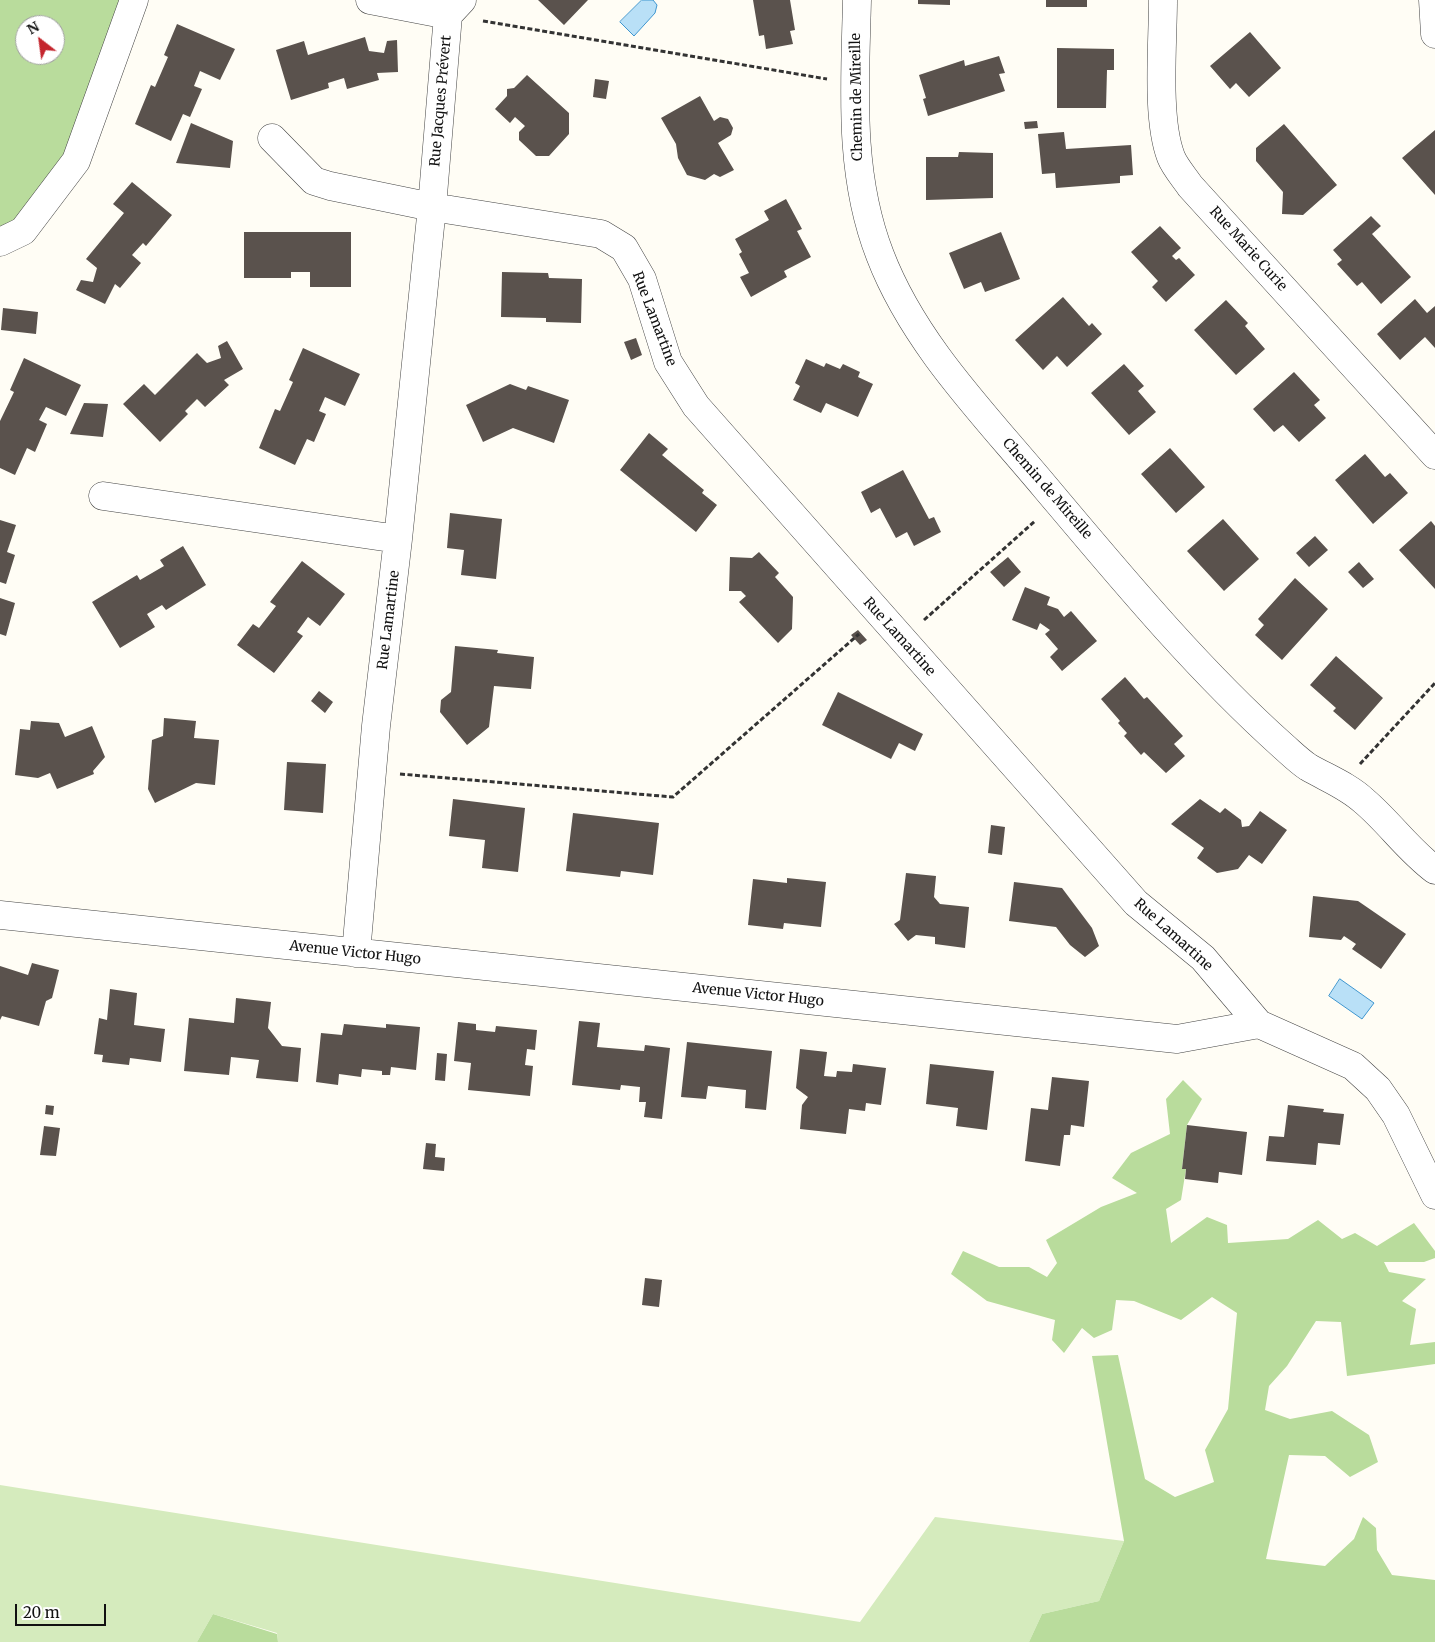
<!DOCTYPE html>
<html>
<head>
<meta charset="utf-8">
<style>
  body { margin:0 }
  #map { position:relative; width:1435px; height:1642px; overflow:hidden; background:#fffdf5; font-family:Merriweather,serif }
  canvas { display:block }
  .north { position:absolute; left:15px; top:15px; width:50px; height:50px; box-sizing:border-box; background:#fff; border:1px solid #a0a0a0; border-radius:50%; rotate:330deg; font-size:14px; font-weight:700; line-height:20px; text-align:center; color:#111 }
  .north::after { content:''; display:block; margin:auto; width:18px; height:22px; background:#c4262e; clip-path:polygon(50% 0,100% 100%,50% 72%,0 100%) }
  .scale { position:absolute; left:15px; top:1604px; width:91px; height:22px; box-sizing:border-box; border:2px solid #111; border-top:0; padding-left:6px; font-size:15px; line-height:18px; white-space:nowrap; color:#111; -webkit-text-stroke:4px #fff; paint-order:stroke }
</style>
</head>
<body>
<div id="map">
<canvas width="1435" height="1642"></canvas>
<div class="north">N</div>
<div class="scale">20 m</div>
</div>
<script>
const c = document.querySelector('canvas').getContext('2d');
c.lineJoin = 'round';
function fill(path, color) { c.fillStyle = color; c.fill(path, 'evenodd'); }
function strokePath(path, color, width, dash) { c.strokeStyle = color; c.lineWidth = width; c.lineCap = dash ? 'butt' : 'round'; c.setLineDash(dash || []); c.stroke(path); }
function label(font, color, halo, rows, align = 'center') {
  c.font = font + ' Merriweather,serif'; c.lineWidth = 5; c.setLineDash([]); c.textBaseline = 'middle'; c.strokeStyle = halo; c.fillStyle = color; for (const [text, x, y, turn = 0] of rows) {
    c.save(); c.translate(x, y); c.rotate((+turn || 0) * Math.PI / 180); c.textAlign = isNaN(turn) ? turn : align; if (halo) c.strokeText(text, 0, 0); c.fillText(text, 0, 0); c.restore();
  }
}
fill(new Path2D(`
  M0 1485 860 1622 935 1517 1124 1541 1099 1601 1042 1614 1029 1642H278L277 1633 213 1614 197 1642H0Z`), '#d5ebbd');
fill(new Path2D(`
  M0 0H129L88 124 0 246ZM25 25H55V55H25Z
  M1183 1080 1202 1099 1187 1125 1182 1168 1186 1169 1181 1200 1166 1209 1171 1243 1207 1217 1227 1225 1228 1243 1288 1239 1318 1220 1342 1239 1355 1233 1377 1246 1414 1223 1435 1251V1258L1424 1262H1384L1389 1272 1426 1279 1402 1301 1416 1309 1410 1345 1435 1342V1364L1347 1376 1341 1322 1316 1321 1287 1366 1269 1386 1265 1410 1290 1419 1332 1411 1369 1435 1378 1462 1350 1477 1325 1456 1289 1455 1266 1559 1325 1566 1354 1539 1363 1517 1376 1528 1377 1550 1392 1575 1435 1580V1642H1029L1042 1614 1099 1601 1124 1541 1092 1356 1118 1355 1145 1479 1175 1497 1214 1482 1205 1450 1228 1409 1237 1313 1212 1297 1181 1320 1134 1301 1116 1300 1112 1330 1094 1338 1082 1328 1064 1353 1052 1340 1055 1320 987 1301 951 1274 963 1251 999 1267H1029L1047 1277 1057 1263 1046 1240 1101 1207 1137 1193 1112 1178 1131 1153 1170 1134 1166 1099Z
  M213 1614 277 1634 278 1642H197Z`), '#b9dc9c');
const water = new Path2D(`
  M642 0H653L657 5 655 13 634 36 620 22Z
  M1340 979 1374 1003 1362 1019 1329 996Z`);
fill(water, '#b9e0f7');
strokePath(water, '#3f96cf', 1);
fill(new Path2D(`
  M538 0H588L564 25Z
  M753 0H790L795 30 790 31 793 44 766 49 764 35 759 36Z
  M918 0H950V5L918 4Z
  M1046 0H1087V7H1046Z
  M177 24 235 49 220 80 200 71 194 86 202 89 190 117 183 114 171 141 135 124 151 85 155 87 168 57 164 55Z
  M1250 32 1281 68 1249 97 1236 83 1230 89 1210 66Z
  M365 37 369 51 384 53 387 41 397 40 398 72 377 73 379 80 347 89 344 78 328 83 329 88 291 100 276 50 304 41 308 55Z
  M1057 48 1114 49V70H1107L1106 108H1057Z
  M999 56 1005 73 999 74 1005 91 928 116 923 99 926 98 919 75 964 60 965 66Z
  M527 75 569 113V134L549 156H536L519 140V132L525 126 515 117 510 123 495 109 507 96V89L514 88Z
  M595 79 609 81 606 99 593 97Z
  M700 96 714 121 720 117 728 119 733 128 731 135 718 143 734 170 720 177 714 174 705 180 687 175 678 158 676 144 661 118Z
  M1037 121 1038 128 1025 129 1024 122Z
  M191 123 233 141 230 168 176 163Z
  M1284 124 1337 185 1303 215 1282 214 1283 192 1256 161V148Z
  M1435 130V195L1402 158Z
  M1064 132 1066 149 1131 145 1133 175 1120 176V183L1056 188 1055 173 1042 174 1038 134Z
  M959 152 993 153V198L926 200V157H958Z
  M132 182 172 215 146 246 143 243 132 255 141 263 120 288 115 284 105 304 76 290 81 280 93 282 97 268 86 259 124 213 113 204Z
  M786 199 802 229 797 231 811 257 784 271 787 277 751 297 740 277 749 273 739 254 742 252 735 239 769 220 764 211Z
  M1371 216 1381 226 1372 234 1411 277 1381 304 1362 282 1357 286 1337 264 1342 260 1333 250Z
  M1160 226 1181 248 1172 256 1176 260 1179 258 1195 275 1166 302 1152 287 1158 281 1131 252Z
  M244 232H351V287H310V272H291V278H244Z
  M1001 232 1020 279 985 292 981 282 964 289 949 253Z
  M502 272 548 273 549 278 582 279 581 323 546 322V318L501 317Z
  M1063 297 1089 326 1092 323 1102 334 1067 367 1057 356 1043 370 1015 340Z
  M1415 299 1427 313 1435 306V348L1425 337 1400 360 1377 334Z
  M1226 300 1248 323 1245 326 1265 349 1236 375 1194 330Z
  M3 308 38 312 36 334 1 330Z
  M636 338 642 355 631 360 624 342Z
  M227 341 243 369 224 380 229 385 205 407 197 399 185 411 188 414 160 442 123 404 144 384 155 395 197 353 207 363 221 358 218 346Z
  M303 348 360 374 345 406 325 397 319 411 326 414 314 442 307 439 295 465 259 448 275 409 280 411 293 382 289 380Z
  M24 358 81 385 66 416 46 407 39 420 47 424 35 452 27 448 15 475 0 468V421L14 392 10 390Z
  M806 359 824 367 826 363 840 369 843 364 860 372 858 377 873 384 858 417 826 403 821 413 793 400 800 386 795 383Z
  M1124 364 1144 386 1138 391 1156 412 1129 435 1091 393Z
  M1294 372 1320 400 1314 405 1326 418 1299 442 1283 425 1274 432 1253 409Z
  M510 384 526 390 528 386 569 400 554 443 513 428 483 442 466 405Z
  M84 403 108 404 103 437 70 434Z
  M649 433 668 449 662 455 704 490 702 493 717 505 696 532 620 470Z
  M1170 448 1205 487 1176 513 1141 474Z
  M1365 454 1385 477 1390 473 1408 493 1373 524 1335 480Z
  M903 470 929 519 934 517 941 532 914 546 907 532 896 538 880 508 871 513 861 492Z
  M450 513 502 519 496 579 461 575 464 550 447 548Z
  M1223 519 1259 559 1224 591 1187 551Z
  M0 520 16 525 7 552 15 555 6 584 0 582Z
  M1431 521 1435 526V589L1399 550Z
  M1315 536 1328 550 1309 567 1296 553Z
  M183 546 206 585 166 610 162 605 147 614 155 627 120 648 92 602 137 575 140 580 164 566 160 560Z
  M759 552 779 573 775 577 793 597 792 629 778 643 739 602 746 596 741 591H729L730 557 752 558Z
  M1008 557 1021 572 1004 587 990 572Z
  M302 561 345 594 320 626 308 617 297 632 303 636 274 673 237 645 253 624 259 628 276 606 270 602Z
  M1359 562 1374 579 1363 588 1348 572Z
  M1295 578 1328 609 1282 660 1255 635 1264 625 1258 619Z
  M1025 587 1050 597 1047 605 1058 609 1064 617 1071 611 1097 641 1062 671 1050 657 1058 649 1045 634 1050 630 1040 623 1037 630 1012 620Z
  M0 598 15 603 6 636 0 634Z
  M858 630 867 640 860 645 851 635Z
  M455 646 498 650 497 653 534 657 531 689 494 686 489 727 467 745 440 712 441 700 451 692Z
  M1336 656 1383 698 1355 730 1333 711 1336 708 1310 685Z
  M1125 677 1144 699 1147 697 1183 736 1174 744 1185 756 1166 773 1144 752 1141 755 1124 736 1127 733 1118 723 1120 721 1101 699Z
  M319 691 333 702 325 713 311 701Z
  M838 692 923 734 915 751 899 743 891 759 822 725Z
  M164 718 196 721 194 738 219 740 215 785 196 783 155 803 148 789 152 740 163 736Z
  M31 721 59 723 65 737 92 726 105 757 93 771 94 774 57 789 50 773 38 778 15 775 20 729 30 730Z
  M287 762 326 764 323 813 284 810Z
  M453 799 525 808 518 872 482 868 485 840 449 836Z
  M1200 799 1220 813 1225 808 1241 820 1242 827 1249 826 1260 811 1287 830 1262 864 1249 855 1238 869 1217 873 1197 858 1204 848 1171 824Z
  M573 813 659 823 653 875 621 871 620 877 566 871Z
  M991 825 1005 827 1002 855 988 853Z
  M906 873 936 876 934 897 940 904 969 907 965 948 935 944V937L916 935 908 941 894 924 900 920Z
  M787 878 826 882 821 927 784 923 783 929 748 925 753 879 787 883Z
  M1014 882 1062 888 1092 928 1099 946 1085 957 1070 945 1056 927 1009 921Z
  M1313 896 1358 901 1406 934 1381 969 1352 949 1356 944 1344 936 1341 940 1309 937Z
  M32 963 59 970 52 998 46 1001 39 1026 2 1016 0 1020V966L28 975Z
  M110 989 137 993 134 1025 165 1029 161 1062 130 1058 129 1065 102 1062 103 1055 94 1054 99 1018 107 1020Z
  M236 998 271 1002 268 1028 282 1046 301 1048 298 1082 256 1078 259 1060 231 1057 229 1075 184 1071 189 1018 234 1023Z
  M579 1021 600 1023 597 1047 644 1051 645 1045 670 1048 662 1119 644 1117 646 1102H639L640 1087 621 1085 620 1090 572 1085Z
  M458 1022 476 1024V1030L495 1032 496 1026 537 1030 535 1050 527 1049 525 1065 533 1066 530 1096 468 1090 471 1063 454 1061Z
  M344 1024 386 1028V1024L420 1027 416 1070 391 1067 390 1075H382V1071L362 1069 361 1077 339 1074 338 1085 316 1082 321 1033 342 1035Z
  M687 1042 772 1051 766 1110 745 1108 746 1090 708 1086 706 1099 681 1097Z
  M800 1049 827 1052 824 1076 836 1077 837 1071 852 1072 853 1064 886 1068 881 1105 866 1103 865 1111 849 1109 846 1134 800 1129 802 1105 808 1097 796 1088Z
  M437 1053 447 1054 445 1081 435 1080Z
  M930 1064 994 1071 987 1130 956 1126 958 1108 926 1104Z
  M1052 1077 1089 1081 1084 1127 1071 1125 1070 1135H1064L1060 1166 1025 1161 1031 1108 1048 1110Z
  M46 1105 54 1106 53 1115 45 1114Z
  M1288 1105 1324 1109 1323 1112 1344 1114 1340 1145 1318 1143 1316 1165 1266 1161 1269 1136 1284 1137Z
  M1187 1125 1247 1132 1242 1175 1219 1172 1218 1183 1185 1179 1186 1169H1182Z
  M44 1126 60 1128 56 1156 40 1155Z
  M426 1143 436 1144 435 1157 445 1158 444 1171 423 1169Z
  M645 1278 662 1280 659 1307 642 1305Z`), '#5a524d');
const minor = new Path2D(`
  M370 0 448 15
  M857 0C855 86 848 173 880 255 914 344 985 415 1045 487 1120 576 1196 668 1283 746 1291 753 1299 761 1308 767 1327 778 1348 786 1364 801 1389 822 1408 850 1435 870
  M1163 0C1163 44 1156 118 1171 157 1175 167 1184 177 1190 186L1435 455
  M1433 0 1435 34
  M272 138 314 181 330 186 432 207 448 15 462 0
  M0 242 23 231 76 161 134 0
  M103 496 398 539
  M0 915 1177 1039 1259 1024 1353 1066 1378 1089 1396 1115 1435 1195
  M356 953 376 726 398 539 432 207 601 234 624 248 642 279 668 362 696 406 1136 903 1203 958 1259 1024`);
strokePath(minor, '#444', 29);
strokePath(new Path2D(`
  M483 21 827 79
  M924 620 1035 521
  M1360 764 1435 683
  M400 774 673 797 859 634`), '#333', 3, [5, 2.5]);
strokePath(minor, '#fff', 28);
label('14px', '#111', '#fff', [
  ["Chemin de Mireille",857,97,-91],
  ["Rue Jacques Prévert",441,101,-85],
  ["Rue Marie Curie",1248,249,48],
  ["Rue Lamartine",654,319,69],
  ["Chemin de Mireille",1047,489,49],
  ["Rue Lamartine",389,620,-83],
  ["Rue Lamartine",899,637,48],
  ["Rue Lamartine",1173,935,42],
  ["Avenue Victor Hugo",355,953,6],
  ["Avenue Victor Hugo",758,995,6]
]);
</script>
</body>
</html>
